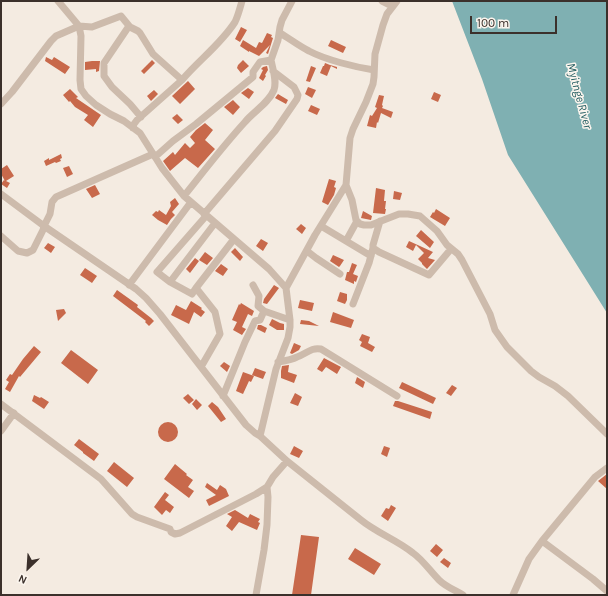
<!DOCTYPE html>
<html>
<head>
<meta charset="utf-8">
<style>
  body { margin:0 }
  #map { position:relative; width:608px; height:596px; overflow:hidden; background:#f4ebe1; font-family:Karla,sans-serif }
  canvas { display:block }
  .frame { position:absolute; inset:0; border:2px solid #3b302b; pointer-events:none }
  .north { position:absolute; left:8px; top:548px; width:40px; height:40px; -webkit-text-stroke:3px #fbf5ee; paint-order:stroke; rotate:205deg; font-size:11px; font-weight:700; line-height:16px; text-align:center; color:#3b302b }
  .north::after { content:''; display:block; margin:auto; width:14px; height:18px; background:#3b302b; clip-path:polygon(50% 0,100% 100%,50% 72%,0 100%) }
  .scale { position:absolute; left:470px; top:16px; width:87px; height:18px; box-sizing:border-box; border:2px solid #3b302b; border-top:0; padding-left:5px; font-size:12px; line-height:14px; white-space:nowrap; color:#3b302b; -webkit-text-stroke:3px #fbf5ee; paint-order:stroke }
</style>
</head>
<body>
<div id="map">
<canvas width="608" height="596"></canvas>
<div class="frame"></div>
<div class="north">N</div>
<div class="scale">100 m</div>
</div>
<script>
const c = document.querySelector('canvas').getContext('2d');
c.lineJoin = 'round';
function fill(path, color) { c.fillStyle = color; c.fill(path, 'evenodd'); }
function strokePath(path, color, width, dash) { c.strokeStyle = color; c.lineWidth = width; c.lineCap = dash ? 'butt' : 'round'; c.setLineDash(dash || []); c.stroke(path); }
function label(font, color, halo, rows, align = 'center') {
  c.font = font + ' Karla,sans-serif'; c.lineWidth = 3; c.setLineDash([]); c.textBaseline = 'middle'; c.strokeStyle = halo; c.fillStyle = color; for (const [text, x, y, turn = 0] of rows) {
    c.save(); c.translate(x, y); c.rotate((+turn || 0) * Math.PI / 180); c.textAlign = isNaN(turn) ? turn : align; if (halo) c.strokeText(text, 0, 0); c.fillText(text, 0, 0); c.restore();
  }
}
fill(new Path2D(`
  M452 1H607V313L508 155 482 79Z`), '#7fb0b2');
fill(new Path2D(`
  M241 27 247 30 240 42 235 39Z
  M267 33 272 35 271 37 273 38 268 54 266 53 270 45 259 56 249 51V52L240 46 243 40 256 48 259 42 262 43Z
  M331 40 346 47 343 53 328 46Z
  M46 57 52 60 54 57 70 67 65 74 45 61Z
  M152 60 155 63 144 74 141 71Z
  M243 60 249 66 241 73 237 68 238 65Z
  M92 61H100L99 71 96 72V69L85 70V62Z
  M325 63 330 65 337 67V69L331 66 327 76 320 73 323 66H324Z
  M267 66 268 70 265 75 266 76 263 81 259 78 263 70 261 69 263 67Z
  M311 66 316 68 310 82 306 81Z
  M188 81 195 89 180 104 172 96Z
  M308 87 316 90 312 98 305 94Z
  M248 88 254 92 249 99 241 93Z
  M70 89 78 97 76 98 101 115 93 127 84 120 88 115 75 107 70 101 69 102 63 95Z
  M154 90 158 94 151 101 147 96Z
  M434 92 441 95 438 102 431 99Z
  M278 94 288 100 286 104 275 98Z
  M379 95 384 96 382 105 383 106 382 108 393 112 391 118 381 113 378 123 377 122 376 128 367 126 370 115 372 116 377 108 375 107Z
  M233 100 240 107 233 115 224 107Z
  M311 105 320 109 317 115 308 111Z
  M177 114 183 120 178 124 172 118Z
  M205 123 213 130 205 140 215 149 198 168 185 158 170 171 163 161 173 152 175 155 185 143 190 148 195 143 190 137 196 130Z
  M61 154 62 158 60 159 61 161 56 163 55 162 46 166 44 161 49 158V160Z
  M7 165 14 176 6 181 10 183 7 188 1 184 4 180 5 181 1 174V169Z
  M69 166 73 174 67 177 63 168Z
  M329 179 336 181 334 187 336 188 334 195 328 205 322 202Z
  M95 185 100 194 92 198 86 189Z
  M376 188 385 190 384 201H386L385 209H386L385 214 373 213Z
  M394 191 402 193 400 200 393 199Z
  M175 198 179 204 172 212 175 215 171 219 167 225 158 220 152 215 156 211 158 212 159 210 166 215 171 206 170 202Z
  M436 209 450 218 445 226 430 217 433 212 434 213Z
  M363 211 372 216 371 220 361 218Z
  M301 224 306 228 302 234 296 229Z
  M421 230 434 242 430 248 416 236Z
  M261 239 268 243 263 251 256 246Z
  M409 241 433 252 428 258 435 260 427 269 422 264V263L418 259 424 253 416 245 413 251 406 247Z
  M48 243 55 247 51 253 44 248Z
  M235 248 243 257 240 261 231 252Z
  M205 252 213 258 207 265 199 260Z
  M333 255 344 260 340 266 339 267 330 261Z
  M195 258 199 261 190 273 186 269Z
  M352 263 357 265 353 274 358 276 356 282 354 281V284L345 280 347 272H349Z
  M221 264 228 269 223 276 215 271Z
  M85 268 97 276 92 283 80 275Z
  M274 285 279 288 267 304 263 303 264 299Z
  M117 290 138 305 137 307 151 318 154 321 149 326 145 322 146 321 113 296Z
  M340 292 347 294V300L345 304 337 301Z
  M300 300 314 303 312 311 298 308Z
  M191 301 202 308 201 309 205 312 201 317 194 312 189 324 171 315 176 305 186 310Z
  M241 303 254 311 252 316 248 314 242 327 246 329 242 335 233 330 237 322 232 320 239 304 240 305Z
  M64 309 66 313 58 321 56 310Z
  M333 312 354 320 351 328 330 322Z
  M272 319 280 323 284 324V330H277L269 325Z
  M301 320 309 321 319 326 300 324Z
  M258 325H261L267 328 265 333 257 329Z
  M362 334 370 337 368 343 375 347 372 352 360 346 362 342 359 340Z
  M294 343 301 346 299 350 292 354 290 353Z
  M34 346 41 352 20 377 19 376 10 392 5 389 9 382 6 380 10 374 12 375 23 359Z
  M71 350 98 370 88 384 61 363Z
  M324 358 341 367 337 374 326 367 322 372 317 369Z
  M224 362 230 366 227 372 220 366Z
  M289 365 288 372 297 375 294 383 281 378V371L282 366Z
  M255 368 266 372 263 379 252 375Z
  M243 372 254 376 251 382 249 381 243 394 236 391Z
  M357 377 365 382 363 388 355 383Z
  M402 382 436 398 433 404 399 388Z
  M452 385 457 388 451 396 446 393Z
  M295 393 302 397 298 406 290 403Z
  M188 394 194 400 189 404 183 398Z
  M34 395 40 398 41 397 49 402 44 409 32 401Z
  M196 399 202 405 197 410 192 404Z
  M395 401H398L432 412 430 419 393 406Z
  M212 402 218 407 226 419 221 422 208 406Z
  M158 432a10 10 0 1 1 20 0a10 10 0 1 1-20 0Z
  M79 439 99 454 94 461 83 453V452L74 445Z
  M294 446 303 451 299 458 290 454Z
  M384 446 390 448 387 457 381 454Z
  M114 462 134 478 127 487 107 471Z
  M175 464 187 474 186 475 193 480 188 487 194 491 189 498 164 479Z
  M607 474V489L598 481Z
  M207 483 217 490 220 485 226 489 229 496 209 506 206 500 216 495 205 487Z
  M165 492 169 495 165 500 174 507 170 513 166 510 162 515 154 507Z
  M391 505 396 508 388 521 381 516 386 508 389 509Z
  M235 510 248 518 250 514 260 519 258 522 260 523 257 530 239 522 232 531 226 526 232 517 227 514Z
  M301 535 319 537 311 595H292Z
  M436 544 443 550 437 557 430 551Z
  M355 548 381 564 374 575 348 559Z
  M444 558 451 563 448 568 440 562Z`), '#c8694b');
strokePath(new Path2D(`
  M58 1 79 26 81 36 80 80 81 89 86 96 96 105 110 114 124 121 140 133 162 168 184 196 269 269 286 288 290 320V327L288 338 276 369 260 436 287 461 361 520C377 533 397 540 413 553 423 560 430 571 439 580 446 587 455 590 463 595
  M382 1 392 6
  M129 26 104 63V76L112 87 130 104 141 117
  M280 33C290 39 299 46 309 51 326 60 355 67 374 70
  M1 104 12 92 51 41 56 36 79 26 92 27 121 16 130 27 138 31 140 33 153 54 182 80
  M133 128 134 124 137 120 182 80C199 60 221 44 235 22 238 16 240 8 242 1
  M155 157 173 141 196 124 253 77V72L260 62 271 60 278 40 280 27 282 20 292 1
  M346 185 352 200 356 220 360 224 364 225H371L399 214H408L420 216 437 231 447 245 458 254 462 260 490 314 495 330 507 347 531 371 539 377 555 386 568 396 607 434
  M1 194 44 226 50 214 52 202 56 197 153 154
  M184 196C204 171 223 146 245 122 254 111 268 104 274 90 277 81 273 70 271 60
  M204 214 275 131 297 99 298 95 294 87 273 71
  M357 221 346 241 371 256
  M321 226 346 241
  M1 236 18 251 27 253 33 250 43 230 44 226 136 289 146 298 160 314 246 425 255 433 260 436
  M373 248 379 252 429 275 451 249
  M307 251 316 258 340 274
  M170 282 215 223
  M129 285 191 202
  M253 285 259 296 258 306 264 311 290 320
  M196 288 192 294 170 282 157 272 206 216
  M286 288 315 235 346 185 350 138 353 129 366 102 373 84 374 77 375 54 383 25 387 14 397 1
  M353 304 369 263 373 248V245L380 221
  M278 362C284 361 291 360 297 357 306 354 311 347 321 349L397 396
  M201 367 220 334 215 312 196 288 234 239
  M223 396 245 342 255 321 260 320 264 311
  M1 404 101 479 132 514 137 517 170 529 171 532 175 534 180 533 256 494 267 487
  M1 431 14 413
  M542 541 593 579 607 591
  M256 595 264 550 267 525 268 497 267 487 273 477 287 461
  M513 595 529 559 542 541 595 477 607 468`), '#cdbbac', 7);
label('italic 12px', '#1f5a5e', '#fbf5ee', [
  ["Myitnge River",579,96,75]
]);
</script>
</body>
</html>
